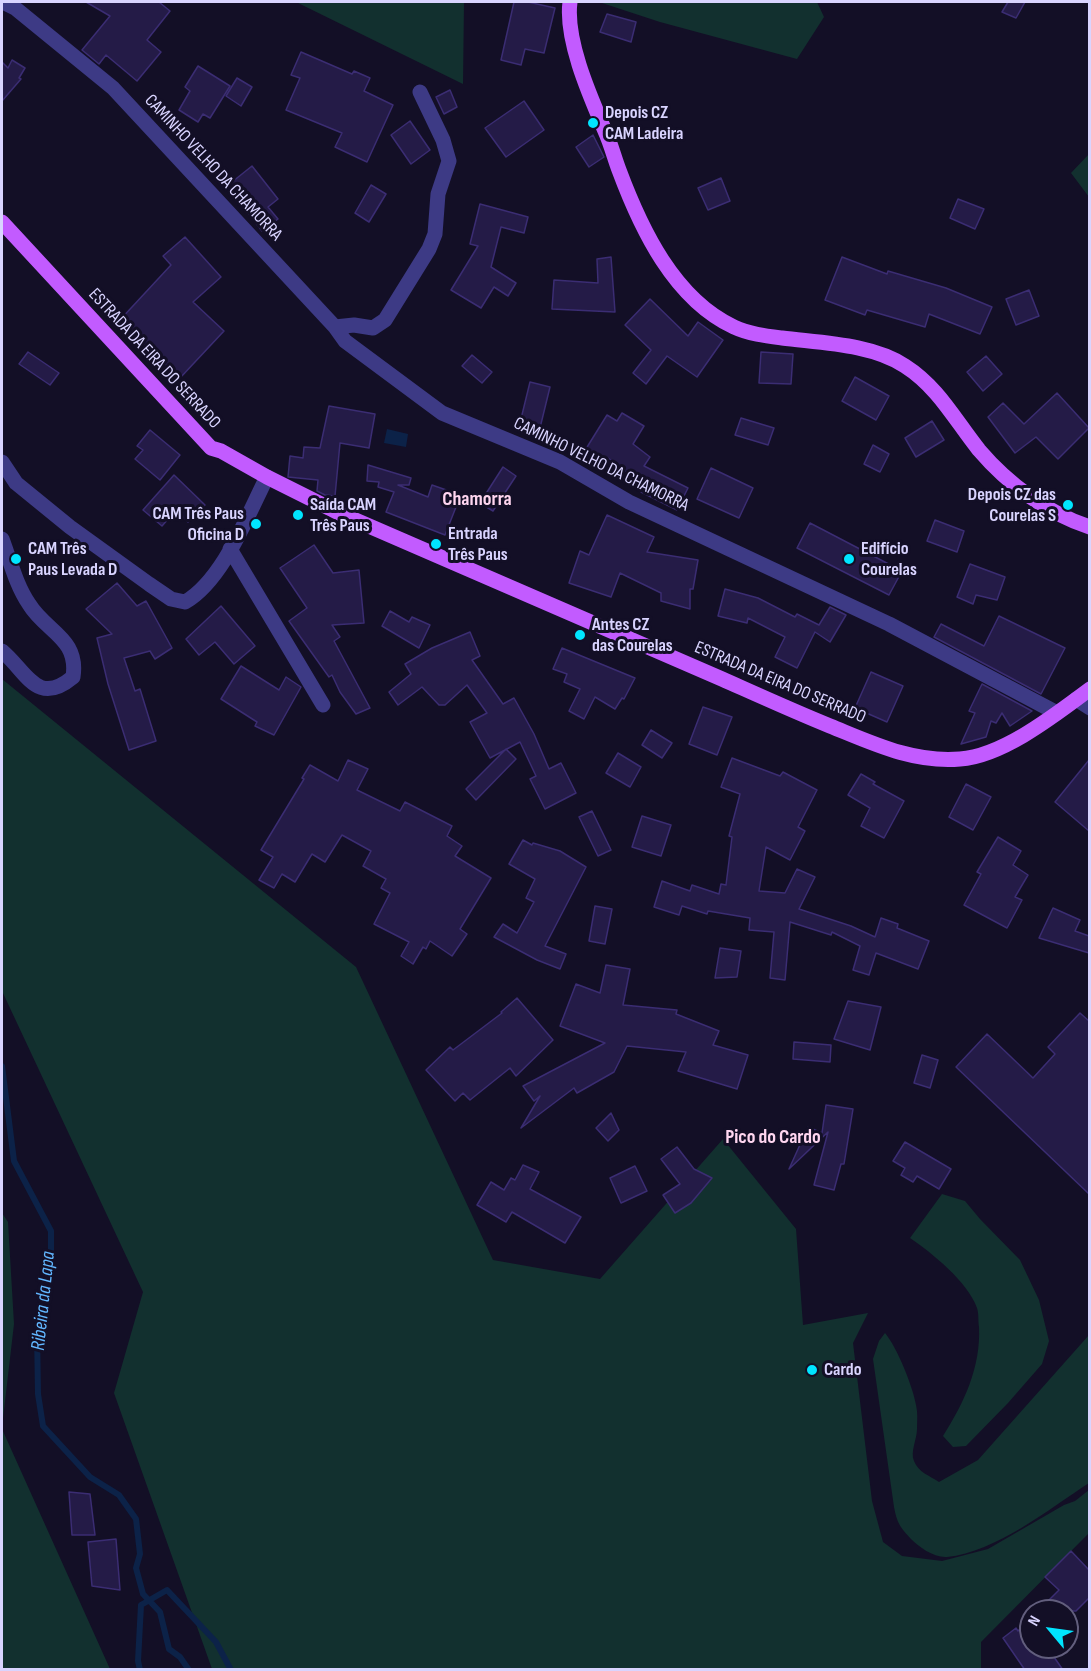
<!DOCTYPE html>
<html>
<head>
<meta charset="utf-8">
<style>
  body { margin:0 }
  #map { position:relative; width:1091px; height:1671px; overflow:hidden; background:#130f26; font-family:"Sofia Sans Condensed",sans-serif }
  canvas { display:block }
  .frame { position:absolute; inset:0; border:3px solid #d9d4ff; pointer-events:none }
  .north { position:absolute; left:1019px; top:1599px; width:60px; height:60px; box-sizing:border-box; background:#130f26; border:2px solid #625e7d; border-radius:50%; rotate:299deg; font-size:16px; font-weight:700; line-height:24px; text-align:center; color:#d9d4ff }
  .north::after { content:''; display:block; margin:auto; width:21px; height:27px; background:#00e5ff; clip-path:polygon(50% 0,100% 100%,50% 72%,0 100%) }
</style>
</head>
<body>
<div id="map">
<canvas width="1091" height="1671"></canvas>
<div class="frame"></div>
<div class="north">N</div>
</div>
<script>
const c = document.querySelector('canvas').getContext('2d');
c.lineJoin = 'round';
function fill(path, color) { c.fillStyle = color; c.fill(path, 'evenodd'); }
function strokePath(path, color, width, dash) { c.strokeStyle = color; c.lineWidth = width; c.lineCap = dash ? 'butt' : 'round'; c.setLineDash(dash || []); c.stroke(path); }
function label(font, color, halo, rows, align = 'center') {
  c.font = font + ' "Sofia Sans Condensed",sans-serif'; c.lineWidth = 6; c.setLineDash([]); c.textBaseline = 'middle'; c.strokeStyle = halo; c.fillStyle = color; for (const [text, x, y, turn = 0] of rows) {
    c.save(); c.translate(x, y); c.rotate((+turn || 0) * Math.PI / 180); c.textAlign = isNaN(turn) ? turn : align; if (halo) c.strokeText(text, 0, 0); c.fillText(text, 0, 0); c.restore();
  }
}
fill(new Path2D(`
  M296 2H464L463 84Z
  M599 2H817L824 17 797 59 660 22Z
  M1089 154V197L1071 173Z
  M2 679 356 967 493 1260 600 1279 723 1139 796 1229 803 1325 868 1313 853 1343 872 1501 883 1542 902 1556 942 1561 988 1549 1064 1505 1075 1501 1089 1490V1533L981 1642V1669H212L114 1393 143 1292 2 991Z
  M942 1194 965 1201 980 1219 1020 1260 1039 1300 1049 1341 1042 1364 1008 1403 966 1446 953 1447 943 1436C964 1403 981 1367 979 1327 978 1321 979 1314 977 1308 968 1282 932 1253 910 1238Z
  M2 1213 8 1222 14 1324 2 1427Z
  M885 1333C897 1347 913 1387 916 1405 918 1413 917 1421 917 1429 917 1439 910 1452 914 1461 918 1472 930 1476 939 1482L978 1460 1089 1335V1483C1049 1509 996 1552 947 1557 934 1558 919 1547 911 1539 900 1527 897 1523 894 1507L873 1359 879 1341Z
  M2 1429 110 1669H2Z`), '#12302f');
fill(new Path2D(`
  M387 429 408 434 406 447 384 443Z`), '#0c2248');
strokePath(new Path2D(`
  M2 1066 14 1161 51 1231V1270L37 1331 38 1394 43 1426 90 1477 119 1495 136 1519 140 1554 136 1568 143 1594 160 1612 169 1649 180 1657 189 1670
  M140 1670 138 1661 141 1605 167 1590 216 1642 231 1670`), '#0c2248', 6);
const building = new Path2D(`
  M86 2H159L170 11 147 40 161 52 137 81 106 55 99 64 82 50 110 16Z
  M514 2H528L555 8 544 53 525 49 521 65 501 60Z
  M1008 2H1025L1016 18 1002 12Z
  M607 14 636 22 631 42 600 32Z
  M301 52 352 74 354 71 370 78 364 91 393 105 367 162 335 147 342 133 286 110 300 78 291 75Z
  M12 60 25 68 19 78 21 79 2 101V62L8 68Z
  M198 66 230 86 210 118 203 114 198 122 179 110 190 91 185 87Z
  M237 78 252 87 241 106 226 96Z
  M450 90 457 107 444 114 436 97Z
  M524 101 544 130 506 157 485 128Z
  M410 121 430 150 411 164 391 135Z
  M593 135 604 157 589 167 576 147Z
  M252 166 278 199 268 207 278 219 262 231 227 186Z
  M721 178 730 201 708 210 698 188Z
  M371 185 386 194 369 222 355 213Z
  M958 199 984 209 975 229 950 218Z
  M480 204 528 217 524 233 501 227 491 267 516 283 508 296 494 287 481 308 451 290 478 246 470 244Z
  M185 237 221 277 193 302 224 331 180 378 119 321 171 265 163 256Z
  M611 257 615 312 552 309 554 280 598 283 597 259Z
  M842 257 887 274 888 271 946 288 992 307 980 334 929 314 925 327 867 310 865 315 825 300Z
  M1029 290 1039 316 1016 325 1006 299Z
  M650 299 688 336 698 322 723 340 697 377 667 356 646 384 633 373 651 350 625 325Z
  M28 352 59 373 50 385 19 364Z
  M761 352 793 354 791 384 759 383Z
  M472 355 492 372 482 383 462 366Z
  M986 356 1002 374 983 391 967 372Z
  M855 377 889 396 876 420 842 401Z
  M530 382 550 387 539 432 519 427Z
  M1057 393 1089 428 1058 459 1036 437 1015 453 988 417 1003 403 1024 424Z
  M329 406 375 414 369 448 340 443 335 496 325 495 317 491 318 480 288 477 290 456 303 458 304 447 320 448Z
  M622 413 644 426 633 444 650 457 644 466 688 488 677 510 641 492 644 485 608 458 604 464 584 452 607 415 617 421Z
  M741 418 774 428 768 445 735 435Z
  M932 421 944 440 916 457 905 438Z
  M150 430 180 455 160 480 135 459 143 450 137 446Z
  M873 445 889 454 880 472 864 464Z
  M368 465 411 478 409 485H398L428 497 432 485 452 492 448 504 456 507 445 535 386 512 394 492 378 487 379 482 367 481Z
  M503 467 516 476 493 511 480 503Z
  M711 468 753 488 739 518 697 499Z
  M174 475 205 505 188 522 176 510 162 526 143 510Z
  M607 515 654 537 647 552 698 560 693 589H690V609L661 601V593L620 573 611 597 569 583 580 551 589 555Z
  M935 520 964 531 957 552 927 541Z
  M810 523 902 571 889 595 797 548Z
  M314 545 333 573 359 570 364 623 332 625 340 637 334 641 370 708 356 714 340 692 332 675 329 677 289 621 307 608 280 568Z
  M970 564 1005 577 997 600 976 595 973 604 957 597Z
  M117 583 137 606 146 601 172 648 155 659 150 651 124 658 135 691 140 689 156 741 129 750 108 684 97 638 112 634 86 609Z
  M725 589 758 598 795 617 797 614 819 625 830 607 846 615 830 642 815 632 797 668 775 657 785 637 748 618 747 623 718 616Z
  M221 606 255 646 234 664 215 642 199 655 186 639Z
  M390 611 409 622 412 617 430 625 419 648 382 626Z
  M999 616 1065 648 1041 694 934 637 941 624 984 646Z
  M470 632 480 656 472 660 503 704 514 698 534 734 549 769 561 763 576 793 545 809 530 779 536 776 520 742 490 758 470 722 487 713 467 685 445 705H439L422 687 398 705 389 692 411 674 405 664 432 648Z
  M562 648 635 678 624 699 622 698 615 709 595 697 584 719 569 711 580 689 564 682 567 674 553 669Z
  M241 666 279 690 286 677 301 687 274 735 255 726 257 722 221 699Z
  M871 672 903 686 887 722 855 708Z
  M982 684 1032 711 1010 726 1002 713 996 723 991 721 986 737 961 744 975 713 969 711Z
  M703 707 732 717 717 755 689 744Z
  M651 730 672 743 662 758 642 745Z
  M506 749 516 759 476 800 466 789Z
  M618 753 641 767 630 787 606 773Z
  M732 758 780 776 783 772 817 790 798 827 805 831 790 860 766 847 759 891 785 893 797 869 815 877 799 909 851 926 875 937 881 918 898 924 897 928 929 941 918 969 876 953 869 975 853 970 860 946 832 932 831 935 790 922 785 980 770 978 774 932 749 930 750 918 708 911 707 914 682 906 679 915 654 907 662 881 690 891 692 885 719 894 721 884 726 885 732 837 729 836 740 794 721 787Z
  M348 760 368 769 357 790 400 811 405 802 452 826 447 836 462 846 455 856 491 878 460 929 467 934 452 956 430 941 426 949 423 947 413 964 401 956 409 942 374 924 390 893 381 888 386 879 363 866 371 851 342 835 325 862 312 854 295 882 282 874 274 888 259 880 273 857 261 850 304 779 302 778 310 765 338 781Z
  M1089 760V831L1055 802Z
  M861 774 875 782 873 784 904 801 884 838 861 826 870 808 848 795Z
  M966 784 991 797 973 830 949 817Z
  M592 811 611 850 598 856 579 817Z
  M642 816 671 825 661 856 632 847Z
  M998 837 1021 851 1013 865 1028 875 1015 897 1022 900 1007 928 964 905 981 874 977 872Z
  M523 840 532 845 533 843 560 851 586 867 545 946 566 954 560 969 537 960 494 937 503 924 517 933 534 902 526 898 535 879 509 864Z
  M595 906 612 909 605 944 589 941Z
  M1053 908 1080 920 1075 931 1089 936V953L1039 938Z
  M720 948 741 951 737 977 715 978Z
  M606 965 630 969 623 1005 677 1010 676 1014 719 1031 713 1045 748 1055 737 1089 678 1071 686 1052 627 1046 614 1072 577 1093 574 1088 521 1128 540 1096 534 1101 523 1086 605 1043 560 1026 576 984 600 993Z
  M517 998 553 1040 516 1076 510 1068 470 1100 463 1093 455 1101 426 1070 450 1047 453 1050 502 1013 501 1012Z
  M848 1001 881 1007 870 1050 834 1039Z
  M1080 1013 1089 1021V1194L956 1067 987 1034 1033 1078 1055 1054 1048 1047Z
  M794 1042 831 1045 830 1062 793 1059Z
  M922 1055 938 1060 930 1088 914 1083Z
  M826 1105 853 1109 844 1164H841L834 1190 814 1185 828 1132 789 1169 808 1127 822 1133Z
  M611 1113 619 1130 608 1141 596 1128Z
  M905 1142 951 1169 939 1189 917 1176 913 1182 901 1175 905 1168 893 1161Z
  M677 1147 694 1169 712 1178 691 1203 675 1213 663 1195 680 1184 661 1159Z
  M523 1165 539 1172 530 1189 581 1217 565 1243 512 1212 506 1222 477 1205 491 1182 504 1190 511 1178 515 1180Z
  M635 1166 647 1191 621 1203 610 1178Z
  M69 1492 90 1494 95 1535H72Z
  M116 1539 120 1590 92 1586 88 1542Z
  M1071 1551 1089 1570V1598L1076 1611H1038L1059 1590 1045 1577Z
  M1031 1618V1647H1047L1063 1670H1025L1003 1638 1016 1628 1018 1631Z`);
fill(building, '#241b47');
strokePath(building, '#3b2d73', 1.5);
strokePath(new Path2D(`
  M3 2 15 8 113 88 335 327 345 341 442 413 560 462 629 502 889 624 1057 713
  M335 327 354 325 373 328 385 320 429 249 435 234 438 194 449 161 443 140 420 92
  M2 462 16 483 70 527 149 584 171 599 185 602C223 580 247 516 267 477
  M2 539C10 560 16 585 29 604 46 632 79 638 73 677 37 707 27 672 2 651
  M230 549 323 705
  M1076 699 1090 708`), '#3d3a85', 15);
strokePath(new Path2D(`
  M570 2C565 40 590 96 605 131 611 144 614 157 619 170 641 229 674 299 734 327 749 334 766 336 782 338 821 343 872 344 905 366 938 387 955 420 979 450 1008 484 1047 513 1090 527
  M2 222 211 448 221 451 267 477 339 513C466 569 594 624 722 679 758 695 793 711 830 726 872 743 913 763 960 759 1003 756 1055 715 1090 689`), '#c25bff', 15);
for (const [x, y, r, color] of [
  [593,123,6,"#00e5ff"],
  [1068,505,6,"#00e5ff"],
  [298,515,6,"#00e5ff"],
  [256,524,6,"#00e5ff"],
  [436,544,6,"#00e5ff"],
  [16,559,6,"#00e5ff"],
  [849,559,6,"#00e5ff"],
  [580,635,6,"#00e5ff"],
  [812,1370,6,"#00e5ff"]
]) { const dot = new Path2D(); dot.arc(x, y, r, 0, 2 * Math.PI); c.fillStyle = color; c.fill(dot); strokePath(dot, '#130f26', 2); }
label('bold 18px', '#d9d4ff', '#130f26', [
  ["Depois CZ",605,113],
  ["CAM Ladeira",605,134],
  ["Depois CZ das",1056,495,"right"],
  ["Courelas S",1056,516,"right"],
  ["Saída CAM",310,505],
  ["Três Paus",310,526],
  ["CAM Três Paus",244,514,"right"],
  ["Oficina D",244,535,"right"],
  ["Entrada",448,534],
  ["Três Paus",448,555],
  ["CAM Três",28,549],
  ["Paus Levada D",28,570],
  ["Edifício",861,549],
  ["Courelas",861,570],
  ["Antes CZ",592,625],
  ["das Courelas",592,646],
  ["Cardo",824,1370]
], 'left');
label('18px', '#d9d4ff', '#130f26', [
  ["CAMINHO VELHO DA CHAMORRA",213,168,47],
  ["ESTRADA DA EIRA DO SERRADO",154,359,47],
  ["CAMINHO VELHO DA CHAMORRA",601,465,26],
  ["ESTRADA DA EIRA DO SERRADO",780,683,23]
]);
label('bold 20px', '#ffd6f0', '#130f26', [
  ["Chamorra",477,500],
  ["Pico do Cardo",773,1138]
]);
label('italic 20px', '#62b6ff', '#130f26', [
  ["Ribeira da Lapa",44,1301,-84]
]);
</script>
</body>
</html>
